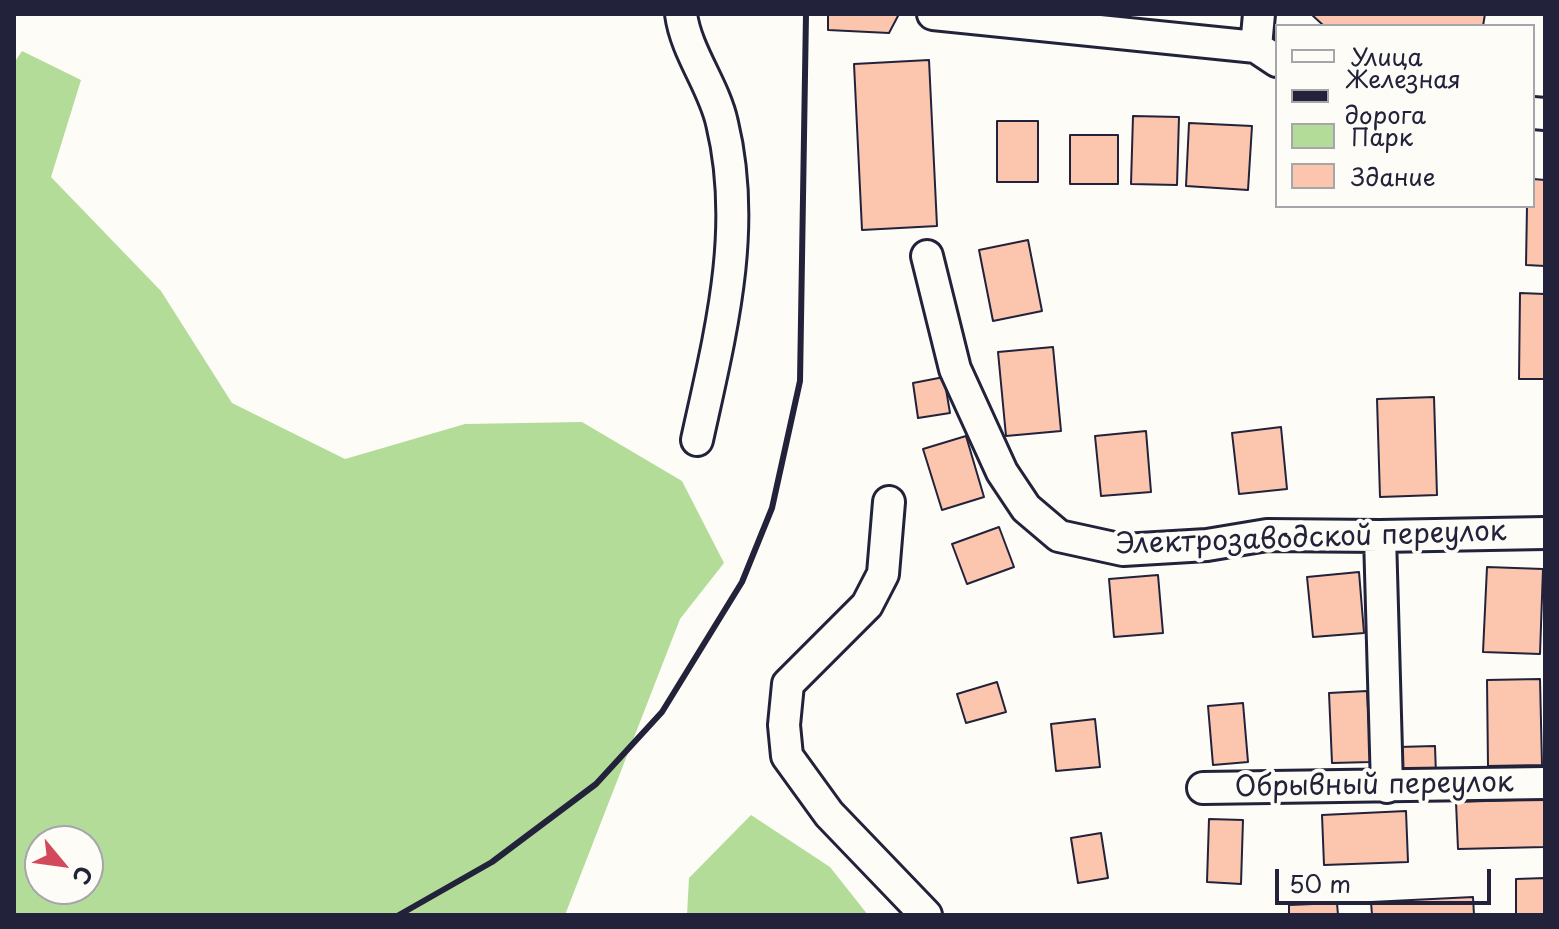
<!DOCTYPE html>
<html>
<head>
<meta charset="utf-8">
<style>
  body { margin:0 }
  #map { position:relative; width:1559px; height:929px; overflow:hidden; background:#fdfcf7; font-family:"Playpen Sans",sans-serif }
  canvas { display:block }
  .frame { position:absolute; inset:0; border:16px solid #22223b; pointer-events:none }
  .legend { position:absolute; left:1275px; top:24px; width:260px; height:184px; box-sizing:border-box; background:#fdfcf7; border:2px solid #a5a5ac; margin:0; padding:10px 14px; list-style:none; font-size:24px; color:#22223b }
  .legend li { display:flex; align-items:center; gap:16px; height:40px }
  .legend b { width:40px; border:2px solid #a5a5ac }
  .north { position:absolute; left:24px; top:825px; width:80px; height:80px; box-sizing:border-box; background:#fdfcf7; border:2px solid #a5a5ac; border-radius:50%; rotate:119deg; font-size:22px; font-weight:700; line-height:32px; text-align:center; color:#22223b }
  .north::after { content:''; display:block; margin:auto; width:28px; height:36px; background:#d1495b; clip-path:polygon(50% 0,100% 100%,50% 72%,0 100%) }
  .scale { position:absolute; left:1275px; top:869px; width:216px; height:36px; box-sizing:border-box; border:4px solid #22223b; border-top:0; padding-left:10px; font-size:24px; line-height:28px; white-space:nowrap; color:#22223b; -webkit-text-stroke:6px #fdfcf7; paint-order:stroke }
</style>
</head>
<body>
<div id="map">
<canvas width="1559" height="929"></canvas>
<div class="frame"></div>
<ul class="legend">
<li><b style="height:10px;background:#fdfcf7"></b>Улица</li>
<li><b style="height:10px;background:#22223b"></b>Железная дорога</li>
<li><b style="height:22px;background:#b3dc99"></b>Парк</li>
<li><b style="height:22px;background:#fcc6ae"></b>Здание</li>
</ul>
<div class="north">С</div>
<div class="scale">50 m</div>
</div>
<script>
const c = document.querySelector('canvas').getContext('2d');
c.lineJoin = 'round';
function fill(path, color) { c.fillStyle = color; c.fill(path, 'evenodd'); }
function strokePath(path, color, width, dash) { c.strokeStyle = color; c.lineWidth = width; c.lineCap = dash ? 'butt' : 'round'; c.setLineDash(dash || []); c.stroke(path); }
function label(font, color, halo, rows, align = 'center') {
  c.font = font + ' "Playpen Sans",sans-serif'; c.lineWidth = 8; c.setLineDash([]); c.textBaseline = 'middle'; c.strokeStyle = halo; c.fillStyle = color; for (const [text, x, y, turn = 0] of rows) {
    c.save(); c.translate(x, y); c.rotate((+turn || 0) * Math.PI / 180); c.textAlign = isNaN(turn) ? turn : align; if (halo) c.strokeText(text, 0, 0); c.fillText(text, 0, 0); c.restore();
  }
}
fill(new Path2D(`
  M22 51 81 80 51 177 161 291 232 403 345 459 465 424 582 422 682 481 724 563 680 619 565 915H14V63ZM40 841H88V889H40Z
  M751 815 830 867 868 915H687L689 878Z`), '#b3dc99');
const building = new Path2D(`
  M828 14H899L889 33 828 30Z
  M1311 14H1485L1483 26H1324Z
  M929 60 937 226 862 230 854 64Z
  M1133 116 1179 117 1177 185 1131 184Z
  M997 121H1038V182H997Z
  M1189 123 1252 126 1248 190 1186 186Z
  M1070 135H1118V184H1070Z
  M1533 179 1545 180V266L1526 265 1527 206H1533Z
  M1028 240 1042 311 993 321 979 250Z
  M1520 293 1545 294V379H1519Z
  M1053 347 1061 431 1006 436 998 352Z
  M944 377 950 413 918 418 913 383Z
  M1434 397 1437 495 1380 497 1377 399Z
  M1281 427 1287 489 1239 494 1232 433Z
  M1146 431 1151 492 1101 496 1095 436Z
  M966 436 984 497 942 510 923 449Z
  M999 527 1014 567 967 584 952 544Z
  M1487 567 1543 569 1540 654 1483 652Z
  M1359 572 1364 633 1313 637 1307 577Z
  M1158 575 1163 633 1114 637 1109 579Z
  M1540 679 1542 765 1488 766 1487 680Z
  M997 682 1006 712 966 723 957 694Z
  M1367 691 1371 762 1332 763 1329 693Z
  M1243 703 1248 762 1213 765 1208 706Z
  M1095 719 1100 767 1056 771 1051 724Z
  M1435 746 1436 775 1399 776 1398 747Z
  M1545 799V847L1458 849 1456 802Z
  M1406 811 1408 862 1324 865 1322 815Z
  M1209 819 1243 820 1241 884 1207 882Z
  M1101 833 1108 878 1078 883 1071 838Z
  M1545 878V915H1516V879Z
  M1473 897 1474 915H1372L1371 902Z
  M1337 903 1338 915H1289V905Z`);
fill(building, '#fcc6ae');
strokePath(building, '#22223b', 2);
const minor = new Path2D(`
  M681 14C686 52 714 86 722 123 748 230 720 335 697 440
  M933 14 1256 47 1277 61
  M1256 47 1259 14
  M1533 113 1545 114
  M927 256 955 369 1002 472 1026 508 1059 536 1123 550 1207 545 1267 535 1380 536 1545 533
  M889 502 883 574 867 605 788 684 784 725 787 756 829 814 926 915
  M1380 536 1387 787
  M1203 788 1545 783`);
strokePath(minor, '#22223b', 36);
strokePath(minor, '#fdfcf7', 30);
strokePath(new Path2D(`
  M399 915 492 862 596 784 662 712 742 582 772 508 800 381 806 14`), '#22223b', 6);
label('28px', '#22223b', '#fdfcf7', [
  ["Электрозаводской переулок",1311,539,-2],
  ["Обрывный переулок",1374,786,-1]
]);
</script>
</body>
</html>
